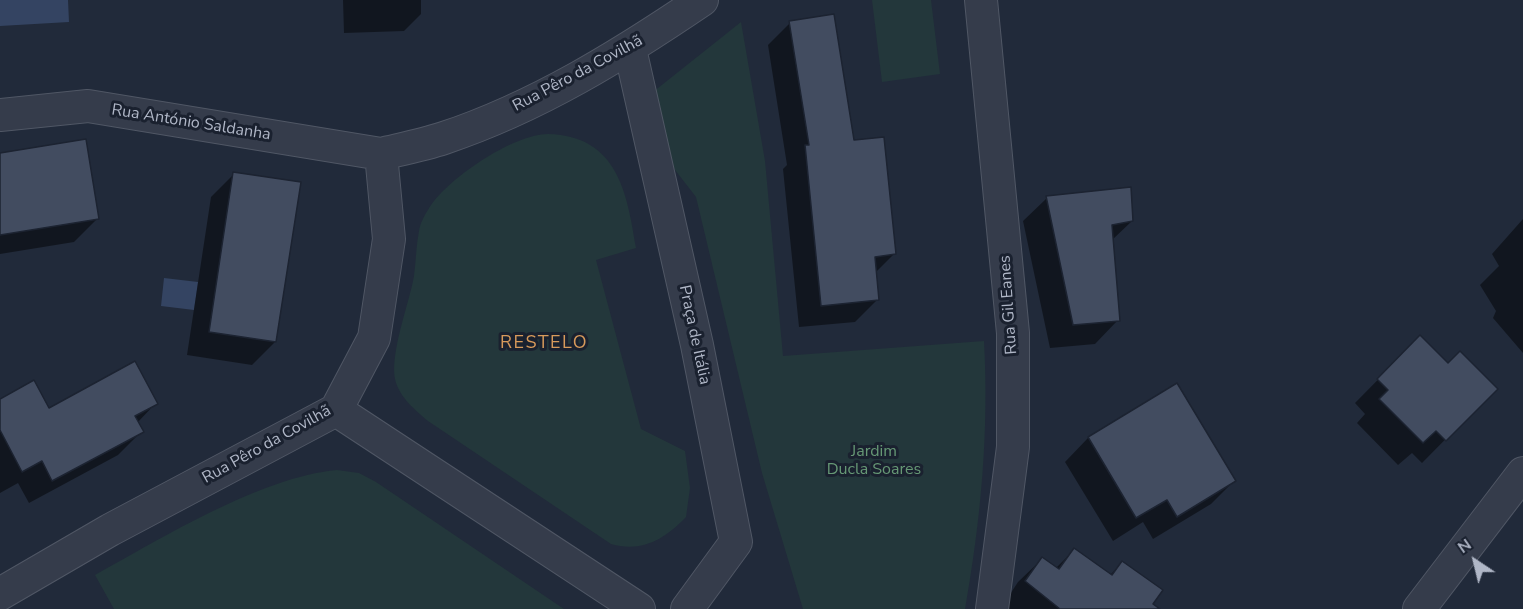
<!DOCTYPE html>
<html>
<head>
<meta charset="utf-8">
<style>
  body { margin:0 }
  #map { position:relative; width:1523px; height:609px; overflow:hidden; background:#212a3a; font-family:"Nunito Sans",sans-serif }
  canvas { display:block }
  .north { position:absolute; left:1445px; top:531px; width:60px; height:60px; -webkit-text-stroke:4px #1a212f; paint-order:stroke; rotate:325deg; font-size:16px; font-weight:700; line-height:24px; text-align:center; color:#b0b7c7 }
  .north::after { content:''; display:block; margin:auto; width:21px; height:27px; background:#b0b7c7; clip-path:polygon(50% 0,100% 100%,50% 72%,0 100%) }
</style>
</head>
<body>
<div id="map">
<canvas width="1523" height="609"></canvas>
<div class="north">N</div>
</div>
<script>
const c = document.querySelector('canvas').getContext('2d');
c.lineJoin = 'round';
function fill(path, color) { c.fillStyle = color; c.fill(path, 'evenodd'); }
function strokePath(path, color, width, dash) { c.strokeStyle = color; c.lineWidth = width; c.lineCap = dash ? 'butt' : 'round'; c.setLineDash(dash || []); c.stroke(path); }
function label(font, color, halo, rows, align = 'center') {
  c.font = font + ' "Nunito Sans",sans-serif'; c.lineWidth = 6; c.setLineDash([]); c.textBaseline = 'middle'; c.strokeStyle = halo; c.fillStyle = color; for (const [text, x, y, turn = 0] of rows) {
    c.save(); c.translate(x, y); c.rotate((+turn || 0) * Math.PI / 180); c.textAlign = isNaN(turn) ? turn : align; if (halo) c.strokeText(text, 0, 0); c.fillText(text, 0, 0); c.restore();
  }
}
fill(new Path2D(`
  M872 0H931L940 74 882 82Z
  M741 22 765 161 783 356 984 341C989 432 981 519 965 609H803L762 473 696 197 672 166 653 92Z
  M548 134C618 136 627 193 636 248L596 260 641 429 685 451 690 488 686 517C665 539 642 553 611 544L428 421C415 410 399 397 395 379 390 353 409 304 414 276 416 261 416 246 419 231 420 224 424 216 428 210 445 180 513 134 548 134Z
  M337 470 359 473 376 482 564 609H114L95 575C162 538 261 477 337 470Z`), '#23373b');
fill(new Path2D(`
  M0 0H68L69 22 0 26Z
  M164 278 198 282 194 310 161 306Z`), '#344462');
fill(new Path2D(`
  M343 0H421V14L404 31 344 33Z
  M790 23 894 254 875 273 877 300 855 322 799 327 783 169 787 165 768 45Z
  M0 154 97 219 74 242 0 254Z
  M234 174 275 342 252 365 187 355 211 197Z
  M1047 198 1132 221 1111 241 1118 320 1095 344 1050 348 1023 221Z
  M1523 219V353L1493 318 1496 311 1480 285 1499 266 1492 254Z
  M1420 337 1448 365 1495 389 1422 463 1412 453 1398 465 1357 423 1365 414 1355 403Z
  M1176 386 1234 481 1211 504 1153 539 1143 522 1113 541 1065 462 1088 438Z
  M0 401 49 410 156 403 137 423 142 431 118 455 29 503 18 483 0 493Z
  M1074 550 1110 575 1122 563 1147 609H1008L1003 605 1018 582 1042 559 1056 568Z`), '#0007');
const building = new Path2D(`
  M834 14 854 140 884 137 896 254 875 257 879 300 821 306 805 145H809L789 21Z
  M86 139 99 219 0 235V153Z
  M233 172 301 182 276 342 209 332Z
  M1131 187 1133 221 1112 225 1120 321 1073 325 1046 196Z
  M1420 335 1448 363 1460 351 1498 389 1446 441 1436 431 1423 443 1379 399 1388 390 1377 379Z
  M135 361 158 404 135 416 144 432 52 481 42 461 22 472 0 430V399L34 380 49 408Z
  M1177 383 1236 481 1177 517 1167 500 1136 518 1088 437Z
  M1074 548 1112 575 1122 561 1163 590 1153 604 1160 609H1060L1025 581 1042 557 1059 569Z`);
fill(building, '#424c60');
strokePath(building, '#1c2331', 1.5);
const street = new Path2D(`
  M981 0 1013 333V447L992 609
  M630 49 697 345 736 542 687 609
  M0 115 88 106 381 154
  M336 410 639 609
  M0 594 110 530 336 410 374 338 389 239 381 154C402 149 423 145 444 138 537 107 621 55 702 0
  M1419 609 1523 473`);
strokePath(street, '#505765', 34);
strokePath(street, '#353c4b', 32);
label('16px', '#b0b7c7', '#1a212f', [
  ["Rua Pêro da Covilhã",578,74,-28],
  ["Rua António Saldanha",191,123,9],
  ["Rua Gil Eanes",1009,305,-94],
  ["Praça de Itália",694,335,78],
  ["Rua Pêro da Covilhã",267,445,-29]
]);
label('16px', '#669875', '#1a212f', [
  ["Jardim",874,452],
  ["Ducla Soares",874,470]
]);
c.letterSpacing = '1.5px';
label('18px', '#d79a5b', '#1a212f', [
  ["RESTELO",544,344]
]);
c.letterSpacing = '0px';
</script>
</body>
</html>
